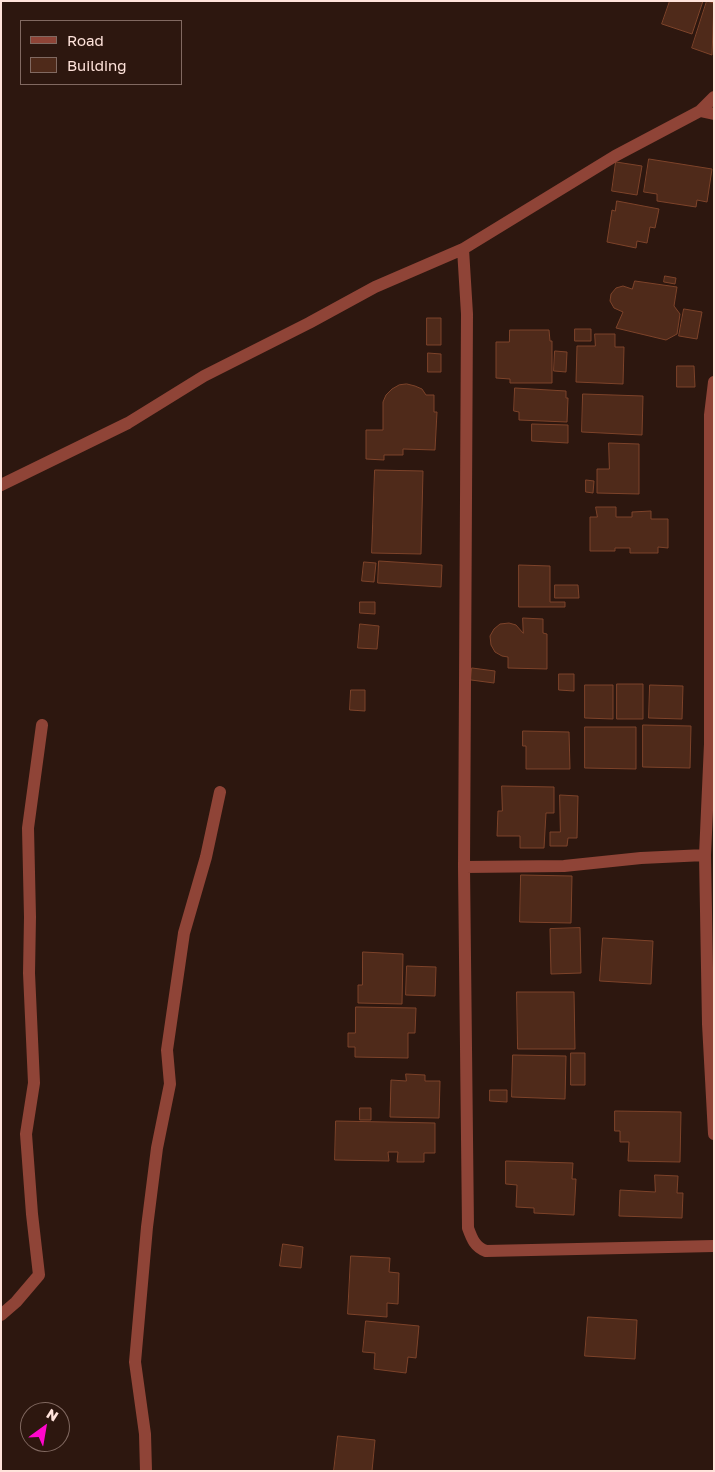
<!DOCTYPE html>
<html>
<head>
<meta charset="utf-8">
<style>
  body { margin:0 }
  #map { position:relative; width:715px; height:1472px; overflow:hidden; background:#2d170f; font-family:"Golos Text",sans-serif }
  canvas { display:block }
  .frame { position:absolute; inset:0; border:2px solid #ffe3db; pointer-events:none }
  .legend { position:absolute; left:20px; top:20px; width:162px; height:65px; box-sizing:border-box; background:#2d170f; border:1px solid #816961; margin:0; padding:6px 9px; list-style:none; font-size:15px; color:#ffe3db }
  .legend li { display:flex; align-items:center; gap:10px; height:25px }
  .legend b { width:25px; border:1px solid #816961 }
  .north { position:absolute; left:20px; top:1402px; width:50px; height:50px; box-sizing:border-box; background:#2d170f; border:1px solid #816961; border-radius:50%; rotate:32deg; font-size:14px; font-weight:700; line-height:20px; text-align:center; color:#ffe3db }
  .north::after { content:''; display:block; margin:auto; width:18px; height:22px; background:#ff07cc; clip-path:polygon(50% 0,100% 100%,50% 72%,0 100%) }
</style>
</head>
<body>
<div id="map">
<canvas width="715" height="1472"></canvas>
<div class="frame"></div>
<ul class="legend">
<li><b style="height:6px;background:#8f4437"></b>Road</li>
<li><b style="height:14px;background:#4f2a1a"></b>Building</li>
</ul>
<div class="north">N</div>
</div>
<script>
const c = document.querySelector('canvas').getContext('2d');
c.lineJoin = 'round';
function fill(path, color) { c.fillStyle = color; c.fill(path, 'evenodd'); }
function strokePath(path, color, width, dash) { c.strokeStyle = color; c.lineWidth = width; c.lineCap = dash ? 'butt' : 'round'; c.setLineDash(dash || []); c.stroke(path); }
const building = new Path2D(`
  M670 1H703L692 34 662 24Z
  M707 1 714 3 712 55 692 48Z
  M649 159 712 169 707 202 697 200 696 207 657 201V194L644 192Z
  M616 162 642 166 637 195 612 191Z
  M617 201 659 209 655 228 650 227 647 243 637 241 636 248 607 242 612 210 615 211Z
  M665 276 676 278 675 284 664 282Z
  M635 281 677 287 674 306 680 314 677 334 666 340 616 328 623 312 614 308 610 301 611 294 616 288 623 286 632 289Z
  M684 309 702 312 697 339 679 336Z
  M427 318H441V345H427Z
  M575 329H591V341H575Z
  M510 330H549L550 341H552V383H510V379L496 378V342H509Z
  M595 334H615V347H624L623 384 576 382 577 346H595Z
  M555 351 567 352 566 372 554 371Z
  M428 353 441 354V372H428Z
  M677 366H694L695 387H677Z
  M407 384 415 386 422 389 426 395H434V412H437L435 450 403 449V455H384V460L366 459V430H383V402L386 395 392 389 399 385Z
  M515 388 566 391V398H568L567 422 519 420V412L514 411Z
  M583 394 643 396 642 435 582 432Z
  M532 424 568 425V443L532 441Z
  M609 443 639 444V494L597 493V469H609Z
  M375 470 423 471 421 554 372 553Z
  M586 480 594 481 593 493 586 492Z
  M596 507H616V517H632V512L651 511V519H668V548L658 547V553H630V548H615V551H590V517H597Z
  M379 561 442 565 441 587 378 583Z
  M364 562 376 563 374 582 362 581Z
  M519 565 550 566V602H565V607H519Z
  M555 585H578L579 598H555Z
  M360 602H375V614L360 613Z
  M523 618 543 619V633L547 634V669L508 668V657L502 656 495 652 491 645 490 636 494 629 500 624 509 623 516 625 523 633Z
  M360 624 379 626 377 649 358 648Z
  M472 668 495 671 494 683 471 680Z
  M559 674H574V691L559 690Z
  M617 684H643V719H617Z
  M585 685H613V719L585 718Z
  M650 685 683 686 682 719 649 718Z
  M351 690H365V711L350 710Z
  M643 725 691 726 690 768 643 767Z
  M585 727H636V769L585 768Z
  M523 731 569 732 570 769H526V746H523Z
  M502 786 554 787V813H546L544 848H520V836H497L498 811H502Z
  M560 795 578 796 577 838H568L567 846H550V832H560Z
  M521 875 572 876 571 923 520 922Z
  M580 928 581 973 551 974 550 929Z
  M603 938 653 941 651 984 600 981Z
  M363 952 403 954 402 1004 358 1003V985H362Z
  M407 966 436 967 435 996 406 995Z
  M517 992H574L575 1049H518Z
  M356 1007 416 1008 415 1033H408V1058L355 1057V1047H348V1033H355Z
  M571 1053H585V1085H571Z
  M513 1055 566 1056 565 1099 512 1097Z
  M406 1074 425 1075V1081H440L439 1118 390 1117 391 1080 406 1081Z
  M490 1090H507V1102L490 1101Z
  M360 1108H371V1120H360Z
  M615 1111 681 1112 680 1162 628 1161 629 1142H620V1131H615Z
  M336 1121 435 1123V1153H424V1162H397L398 1152H388L389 1161 335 1160Z
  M506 1161 573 1163 572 1179H576L574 1215 534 1213V1208L516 1207 517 1185 506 1184Z
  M655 1175 678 1176 677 1193H683L682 1218 619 1216 620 1190 655 1192Z
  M283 1244 303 1247 301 1268 280 1266Z
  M351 1256 390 1258 389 1272 399 1273 398 1304 387 1303V1317L348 1314Z
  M588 1317 637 1320 635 1359 585 1356Z
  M366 1321 419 1326 416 1358 408 1357 406 1373 374 1369 375 1353 363 1352Z
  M338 1436 375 1440 372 1471H334Z`);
fill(building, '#4f2a1a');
strokePath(building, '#7d432a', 1);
strokePath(new Path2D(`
  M700 111 714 97
  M463 249 467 314 464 867 468 1228C472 1239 475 1247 486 1251L714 1246
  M714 382 710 415V744L705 855 708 1024 714 1134
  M1 485 128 423 204 376 309 323 375 287 463 249 615 156 700 111 714 114
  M464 867 564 866 641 858 705 855
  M1 1315 16 1302 39 1275 32 1214 26 1134 34 1083 29 973 30 917 28 828 42 725
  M146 1471 145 1434 135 1362 147 1227 157 1148 170 1084 167 1050 184 933 206 857 220 792`), '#8f4437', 12);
</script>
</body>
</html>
